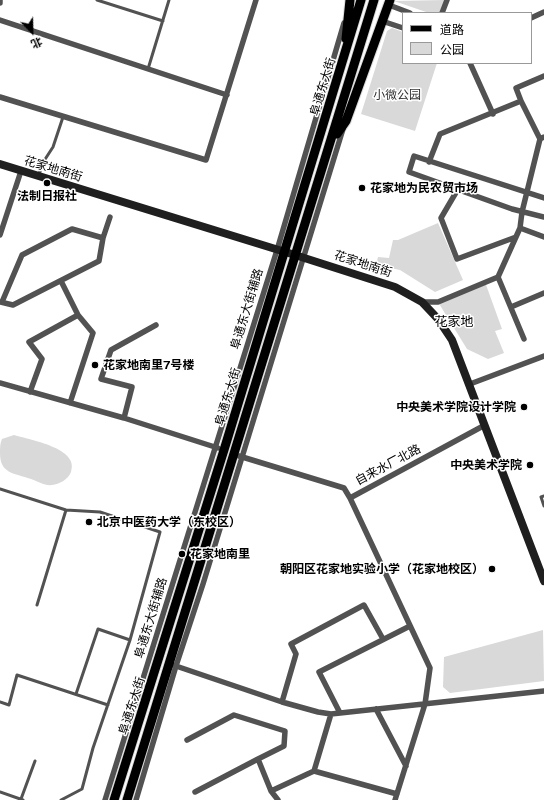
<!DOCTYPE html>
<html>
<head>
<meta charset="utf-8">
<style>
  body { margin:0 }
  #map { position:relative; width:544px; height:800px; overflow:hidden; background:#fff; font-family:"Public Sans","Noto Sans SC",sans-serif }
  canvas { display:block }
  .legend { position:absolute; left:402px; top:12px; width:130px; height:52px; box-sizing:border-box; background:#fff; border:1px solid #999; margin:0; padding:5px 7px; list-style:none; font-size:12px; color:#000 }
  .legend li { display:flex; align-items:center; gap:8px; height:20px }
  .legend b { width:20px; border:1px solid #999 }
  .north { position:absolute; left:12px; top:12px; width:40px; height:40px; -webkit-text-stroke:3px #fff; paint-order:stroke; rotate:157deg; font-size:11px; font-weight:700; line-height:16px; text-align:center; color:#000 }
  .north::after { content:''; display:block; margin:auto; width:14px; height:18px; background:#000; clip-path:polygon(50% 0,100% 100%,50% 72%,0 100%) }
</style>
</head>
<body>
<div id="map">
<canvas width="544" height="800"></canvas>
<ul class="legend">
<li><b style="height:5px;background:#000"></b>道路</li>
<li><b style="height:11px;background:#d9d9d9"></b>公园</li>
</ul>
<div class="north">北</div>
</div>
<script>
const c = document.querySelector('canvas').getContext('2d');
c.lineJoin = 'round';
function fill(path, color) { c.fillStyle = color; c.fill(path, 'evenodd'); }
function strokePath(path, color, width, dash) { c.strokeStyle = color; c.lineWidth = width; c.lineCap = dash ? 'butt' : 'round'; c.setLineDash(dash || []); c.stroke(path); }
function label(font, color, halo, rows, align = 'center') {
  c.font = font + ' "Public Sans","Noto Sans SC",sans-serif'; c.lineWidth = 3; c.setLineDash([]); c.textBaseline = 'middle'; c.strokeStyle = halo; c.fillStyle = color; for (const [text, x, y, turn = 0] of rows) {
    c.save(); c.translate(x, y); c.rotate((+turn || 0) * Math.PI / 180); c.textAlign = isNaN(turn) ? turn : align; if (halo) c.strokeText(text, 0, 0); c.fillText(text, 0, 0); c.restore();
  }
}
fill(new Path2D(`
  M445 0 441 13H429L394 1Z
  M392 28 403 32V63H437L415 131 361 114 387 31Z
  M438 223 463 280 435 292 400 270 376 265 378 257 389 258 393 240H398Z
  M485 282 502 329 495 331 504 353 488 359 467 349 438 302Z
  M14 435C30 440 80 448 71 472 68 480 59 484 52 485 45 486 37 481 31 479 14 473 0 474 0 453 0 448 0 443 2 439Z
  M543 630 544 681 450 693 443 687 444 657Z`), '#d9d9d9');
const primary = new Path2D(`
  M346 39 350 0
  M337 134 346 121 390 0
  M114 800 224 450 361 0
  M127 800 374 0`);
strokePath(primary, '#dbdbdb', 11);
strokePath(new Path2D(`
  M97 0 163 21
  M148 69 169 0
  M39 175 42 164 53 147 63 117
  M0 489 66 510 100 512 160 532 130 640 93 748 82 789 61 800
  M544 496 541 497 544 506
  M37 605 66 510
  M76 694 98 629 130 640
  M0 702 9 705 17 675 108 705
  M0 792 23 800
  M21 799 35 761`), '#525252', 3);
strokePath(new Path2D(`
  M0 3V0
  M389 5 410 13
  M442 13 447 0
  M531 18 544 12
  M0 20 227 95
  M382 21 403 28
  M470 63 493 114
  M0 97 206 160 256 0
  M521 101 516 88 544 76
  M429 162 440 134 521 101 540 139 544 137
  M458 189 441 218 457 259 516 237
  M544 198 414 156 409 172 512 209 544 217
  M520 228 544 237
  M0 235 21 171
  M498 277 524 339
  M61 281 78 315 93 333 70 403
  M0 302 13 305 99 261 103 238 110 217
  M2 302 22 255 72 229 103 238
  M422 302H438L498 277 520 228 522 212 540 139
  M511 307 544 293
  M0 383 124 418 218 448
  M470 384 544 356
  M30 392 42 359 29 342 78 315
  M124 418 132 387 101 379 111 350 156 325
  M239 456 344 488 350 498 485 425
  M350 498 430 668 425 704 395 800
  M173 665 282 702 318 712 331 714 544 691
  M282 702 296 654 291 644 364 605 383 639
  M376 709 406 766
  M340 713 319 672 410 626
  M187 740 234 715 285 731 284 746 258 759
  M314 771 331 714
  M271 791 314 771 397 794
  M195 792 258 759 271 791 278 800
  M105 800 277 250 344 23
  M136 800 176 666 203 584 343 129`), '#525252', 5.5);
strokePath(new Path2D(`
  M0 164 295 255 395 287 422 302 438 319 452 340 544 581`), '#1f1f1f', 8);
strokePath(primary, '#000', 9);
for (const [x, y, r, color] of [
  [47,183,4,"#000"],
  [362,188,4,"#000"],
  [95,365,4,"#000"],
  [524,407,4,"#000"],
  [530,465,4,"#000"],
  [89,522,4,"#000"],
  [182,554,4,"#000"],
  [492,569,4,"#000"]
]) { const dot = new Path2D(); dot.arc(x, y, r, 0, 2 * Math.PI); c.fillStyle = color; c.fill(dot); strokePath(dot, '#fff', 1.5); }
label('12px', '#000', '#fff', [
  ["阜通东大街",323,87,-73],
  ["花家地南街",53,169,17],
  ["花家地南街",363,264,18],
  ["阜通东大街辅路",247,309,-73],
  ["阜通东大街",228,397,-73],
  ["自来水厂北路",388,465,-28],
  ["阜通东大街辅路",151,618,-73],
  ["阜通东大街",132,706,-72]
]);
label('12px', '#303030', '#fff', [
  ["小微公园",397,95]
]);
label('bold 12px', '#000', '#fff', [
  ["花家地为民农贸市场",370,188],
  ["法制日报社",47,196,"center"],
  ["花家地南里7号楼",103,365],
  ["中央美术学院设计学院",516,407,"right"],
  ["中央美术学院",522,465,"right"],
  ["北京中医药大学（东校区）",97,522],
  ["花家地南里",190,554],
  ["朝阳区花家地实验小学（花家地校区）",484,569,"right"]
], 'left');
label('13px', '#000', '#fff', [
  ["花家地",454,322]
]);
</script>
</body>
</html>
